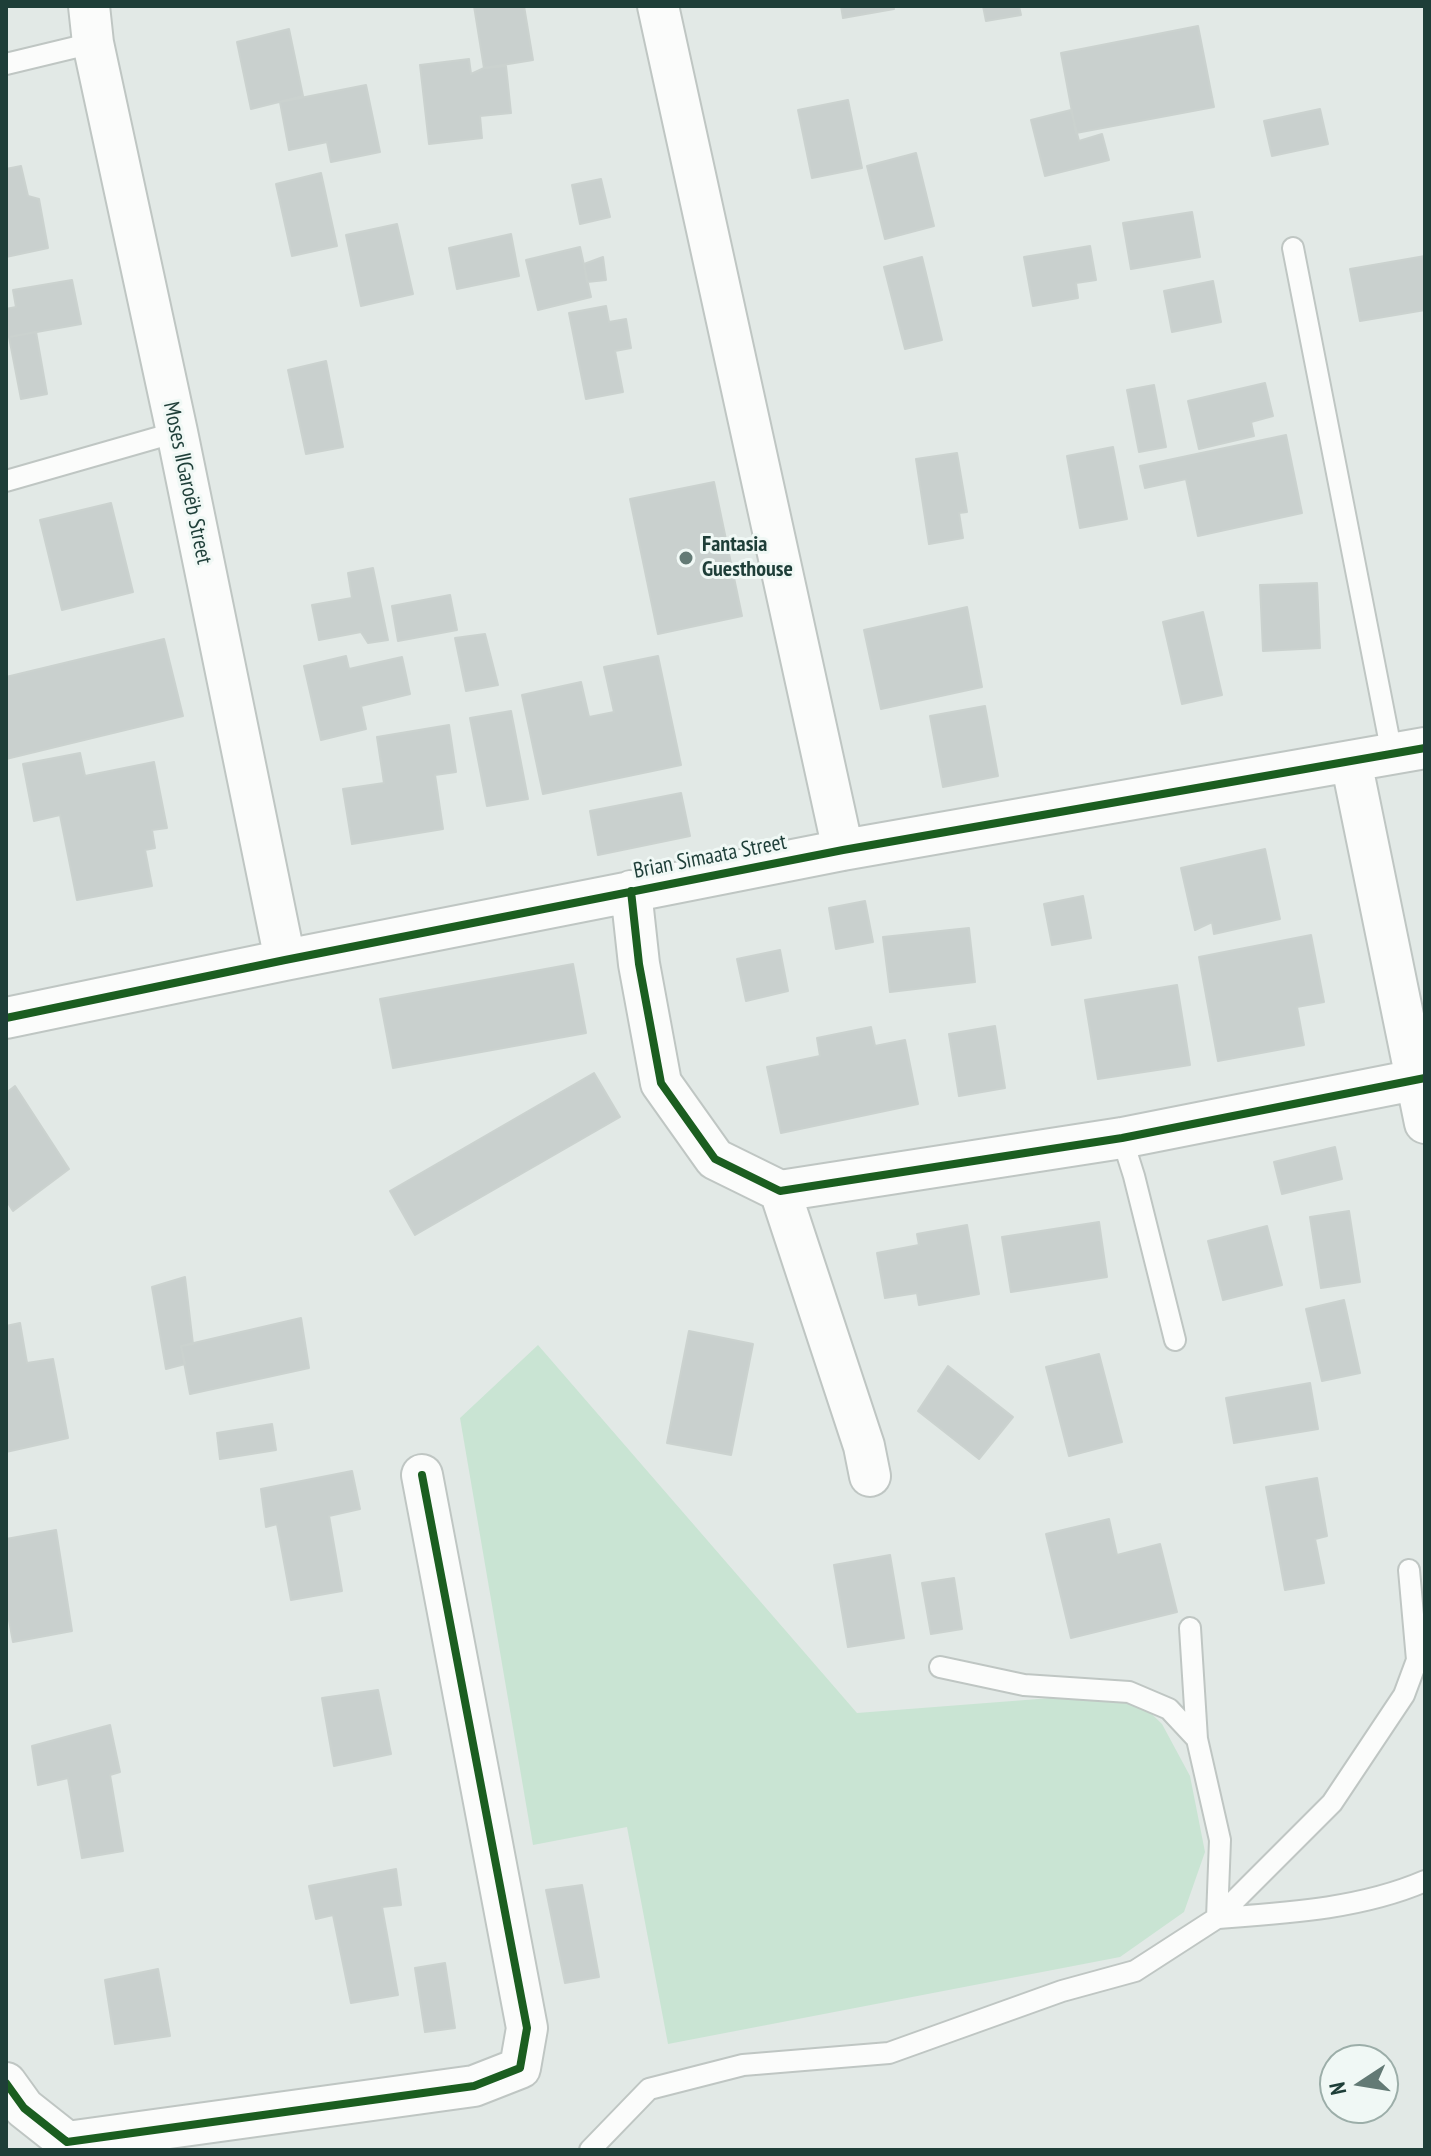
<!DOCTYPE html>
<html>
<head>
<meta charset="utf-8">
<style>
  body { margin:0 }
  #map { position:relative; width:1431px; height:2156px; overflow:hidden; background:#e2e9e6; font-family:"PT Sans Narrow",sans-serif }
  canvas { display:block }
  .frame { position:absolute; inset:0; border:8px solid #1e3e38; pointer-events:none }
  .north { position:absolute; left:1319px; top:2044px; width:80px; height:80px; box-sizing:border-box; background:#f0f8f5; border:2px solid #9caea9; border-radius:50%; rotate:258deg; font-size:22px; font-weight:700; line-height:32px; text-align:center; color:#1e3e38 }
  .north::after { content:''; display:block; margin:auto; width:28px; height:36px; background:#637a75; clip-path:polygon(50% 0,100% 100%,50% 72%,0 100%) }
</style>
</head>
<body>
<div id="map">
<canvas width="1431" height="2156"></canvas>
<div class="frame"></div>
<div class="north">N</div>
</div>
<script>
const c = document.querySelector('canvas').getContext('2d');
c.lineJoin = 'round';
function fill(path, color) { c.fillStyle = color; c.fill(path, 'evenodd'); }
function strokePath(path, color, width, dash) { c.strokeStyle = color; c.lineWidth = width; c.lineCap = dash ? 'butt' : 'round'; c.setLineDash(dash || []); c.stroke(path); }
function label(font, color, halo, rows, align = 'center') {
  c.font = font + ' "PT Sans Narrow",sans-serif'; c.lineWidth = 6; c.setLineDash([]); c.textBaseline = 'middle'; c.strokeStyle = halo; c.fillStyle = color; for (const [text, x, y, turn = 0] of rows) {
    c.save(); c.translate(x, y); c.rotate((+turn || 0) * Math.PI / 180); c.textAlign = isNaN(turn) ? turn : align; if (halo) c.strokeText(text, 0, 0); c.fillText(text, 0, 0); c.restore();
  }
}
fill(new Path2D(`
  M538 1345 857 1713 1129 1692 1162 1724 1190 1776 1205 1852 1184 1912 1120 1957 668 2044 627 1827 533 1845 460 1418Z`), '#c9e4d3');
const building = new Path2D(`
  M474 6H524L533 60 484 68Z
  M841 6H893L894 9 843 18Z
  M983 6H1019L1021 15 986 21Z
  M1198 26 1214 107 1076 133 1061 53Z
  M289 29 303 96 251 109 237 42Z
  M469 59 471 74 484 68 506 66 511 113 480 116 482 138 429 144 420 65Z
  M366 85 380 152 331 162 327 142 289 150 280 102Z
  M848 100 862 168 812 178 798 110Z
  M1320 109 1328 144 1272 156 1264 121Z
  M1071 110 1079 141 1102 134 1109 160 1045 176 1031 120Z
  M916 153 934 226 885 239 867 166Z
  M21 166 28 196 39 199 48 248 6 257V169Z
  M321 173 337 246 292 256 276 184Z
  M601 179 610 217 580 224 572 185Z
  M1192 212 1200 257 1131 269 1123 223Z
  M397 224 413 294 361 306 346 235Z
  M511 234 519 276 457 289 449 248Z
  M1090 246 1096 280 1076 283 1078 298 1033 306 1024 257Z
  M580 247 591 297 538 310 526 260Z
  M1425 256V310L1360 321 1350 269Z
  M603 257 606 280 587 282 584 264Z
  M922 257 942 340 905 349 884 267Z
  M72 280 81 324 9 337 6 309 16 307 13 290Z
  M1213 281 1221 322 1172 332 1164 291Z
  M606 306 609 322 626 319 631 348 615 351 623 392 586 399 569 313Z
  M36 332 47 394 21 399 9 337Z
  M326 361 343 447 306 454 288 370Z
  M1265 383 1273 416 1251 422 1254 436 1199 449 1188 401Z
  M1154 385 1166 447 1139 452 1127 390Z
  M1286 435 1302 513 1198 536 1186 479 1145 488 1140 466Z
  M1113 447 1127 519 1080 528 1067 456Z
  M957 453 967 512 959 513 963 538 929 544 916 459Z
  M714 482 742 616 658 634 630 499Z
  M111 503 133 592 62 610 40 520Z
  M373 568 388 640 368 643 361 632 319 640 312 605 352 598 348 573Z
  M1317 583 1320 648 1263 651 1260 585Z
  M450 595 457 630 398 641 392 606Z
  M967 607 982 687 881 709 864 630Z
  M1203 612 1222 695 1182 704 1163 622Z
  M485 634 498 685 466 691 455 638Z
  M164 639 183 716 6 759V677Z
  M346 656 349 669 402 657 410 694 361 706 366 729 321 740 304 666Z
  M658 656 681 765 543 794 522 695 581 682 589 717 614 712 604 667Z
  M985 706 998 776 943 787 930 716Z
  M511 711 528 799 487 806 470 718Z
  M449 725 456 772 435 775 443 829 352 844 343 789 384 783 377 737Z
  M80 753 85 776 154 762 167 828 152 830 155 848 145 850 152 886 77 900 60 815 34 821 23 764Z
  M681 793 690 836 598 855 590 811Z
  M1265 849 1280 919 1214 934 1212 922 1195 930 1181 868Z
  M1083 896 1091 938 1052 945 1044 904Z
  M865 901 873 942 836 949 829 908Z
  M969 928 975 982 890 992 883 937Z
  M1311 935 1324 1002 1297 1007 1304 1045 1218 1061 1199 957Z
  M780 950 788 991 746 1001 737 959Z
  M573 964 586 1033 393 1068 380 999Z
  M1177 985 1190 1065 1098 1079 1085 1000Z
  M995 1026 1005 1088 959 1096 949 1034Z
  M871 1027 875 1046 905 1040 918 1104 781 1133 767 1067 820 1056 817 1038Z
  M594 1073 620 1117 415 1235 390 1191Z
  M15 1086 69 1169 13 1211 6 1200V1093Z
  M1335 1147 1342 1179 1282 1194 1274 1162Z
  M1349 1211 1360 1282 1321 1288 1310 1217Z
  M1099 1222 1107 1277 1011 1292 1002 1237Z
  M967 1225 979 1294 919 1305 917 1293 885 1298 877 1253 919 1245 917 1234Z
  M1267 1226 1282 1285 1223 1300 1208 1241Z
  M185 1277 193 1344 181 1346 185 1364 166 1369 152 1287Z
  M1344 1300 1360 1373 1322 1381 1306 1309Z
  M301 1318 309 1368 190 1394 181 1346Z
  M20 1323 27 1363 53 1359 68 1438 6 1452V1326Z
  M689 1331 753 1344 731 1455 667 1443Z
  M1099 1354 1122 1442 1069 1456 1046 1367Z
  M948 1366 1013 1417 979 1459 918 1411Z
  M1310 1383 1318 1429 1234 1443 1226 1398Z
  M272 1424 276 1450 220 1459 217 1433Z
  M352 1471 360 1509 329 1516 342 1591 291 1600 277 1524 266 1527 261 1489Z
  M1317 1478 1327 1536 1315 1539 1324 1583 1285 1590 1266 1487Z
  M1109 1519 1117 1555 1160 1544 1177 1612 1071 1638 1046 1534Z
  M56 1530 72 1631 13 1642 6 1604V1539Z
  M890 1555 904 1638 848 1647 834 1565Z
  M954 1578 962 1629 931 1634 922 1583Z
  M378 1690 391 1754 334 1766 322 1698Z
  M110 1725 120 1772 110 1775 123 1851 82 1858 68 1778 38 1785 32 1746Z
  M396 1869 401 1905 382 1907 398 1995 351 2003 333 1915 316 1919 309 1886Z
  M582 1885 599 1977 565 1983 546 1890Z
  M445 1963 455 2028 425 2032 415 1968Z
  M158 1969 170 2036 115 2044 105 1980Z`);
fill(building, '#c9d0ce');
strokePath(building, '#cbd2cf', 2);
const service = new Path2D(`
  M6 64 93 43
  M1293 248 1392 754
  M6 481 177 432
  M1122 1138 1134 1176 1175 1340
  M1190 1628 1197 1739
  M940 1667 1024 1685 1129 1692 1169 1709 1197 1739 1220 1840 1217 1918C1286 1913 1360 1909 1425 1881
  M590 2150 649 2089 743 2065 889 2053 1062 1991 1135 1971 1217 1918 1332 1803 1404 1695 1417 1660 1409 1570`);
const minor = new Path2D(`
  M89 6 93 43 177 432 285 960
  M658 6 843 850
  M1351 761 1425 1123
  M631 891 639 964 661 1083 715 1159 780 1191 1122 1138 1425 1078
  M6 1018 285 960 843 850 1425 748
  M780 1191 864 1446 870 1476
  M6 2083 24 2108 67 2142 474 2086 520 2068 527 2028 422 1475`);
strokePath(service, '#bfc6c3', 24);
strokePath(minor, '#bfc6c3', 44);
strokePath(service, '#fbfcfb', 20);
strokePath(minor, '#fbfcfb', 40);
strokePath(new Path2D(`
  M631 891 639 964 661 1083 715 1159 780 1191 1122 1138 1425 1078
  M6 1018 285 960 843 850 1425 748
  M6 2083 24 2108 67 2142 474 2086 520 2068 527 2028 422 1475`), '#1b5e20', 8);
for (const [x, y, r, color] of [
  [686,558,8,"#637a75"]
]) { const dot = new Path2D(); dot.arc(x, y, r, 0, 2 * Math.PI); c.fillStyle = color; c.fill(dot); strokePath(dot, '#f0f8f5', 3); }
label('22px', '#1e3e38', '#f0f8f5', [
  ["Moses ǁGaroëb Street",187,483,78],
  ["Brian Simaata Street",710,857,-11]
]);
label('bold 22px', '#1e3e38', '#f0f8f5', [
  ["Fantasia",702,545],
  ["Guesthouse",702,570]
], 'left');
</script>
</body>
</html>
